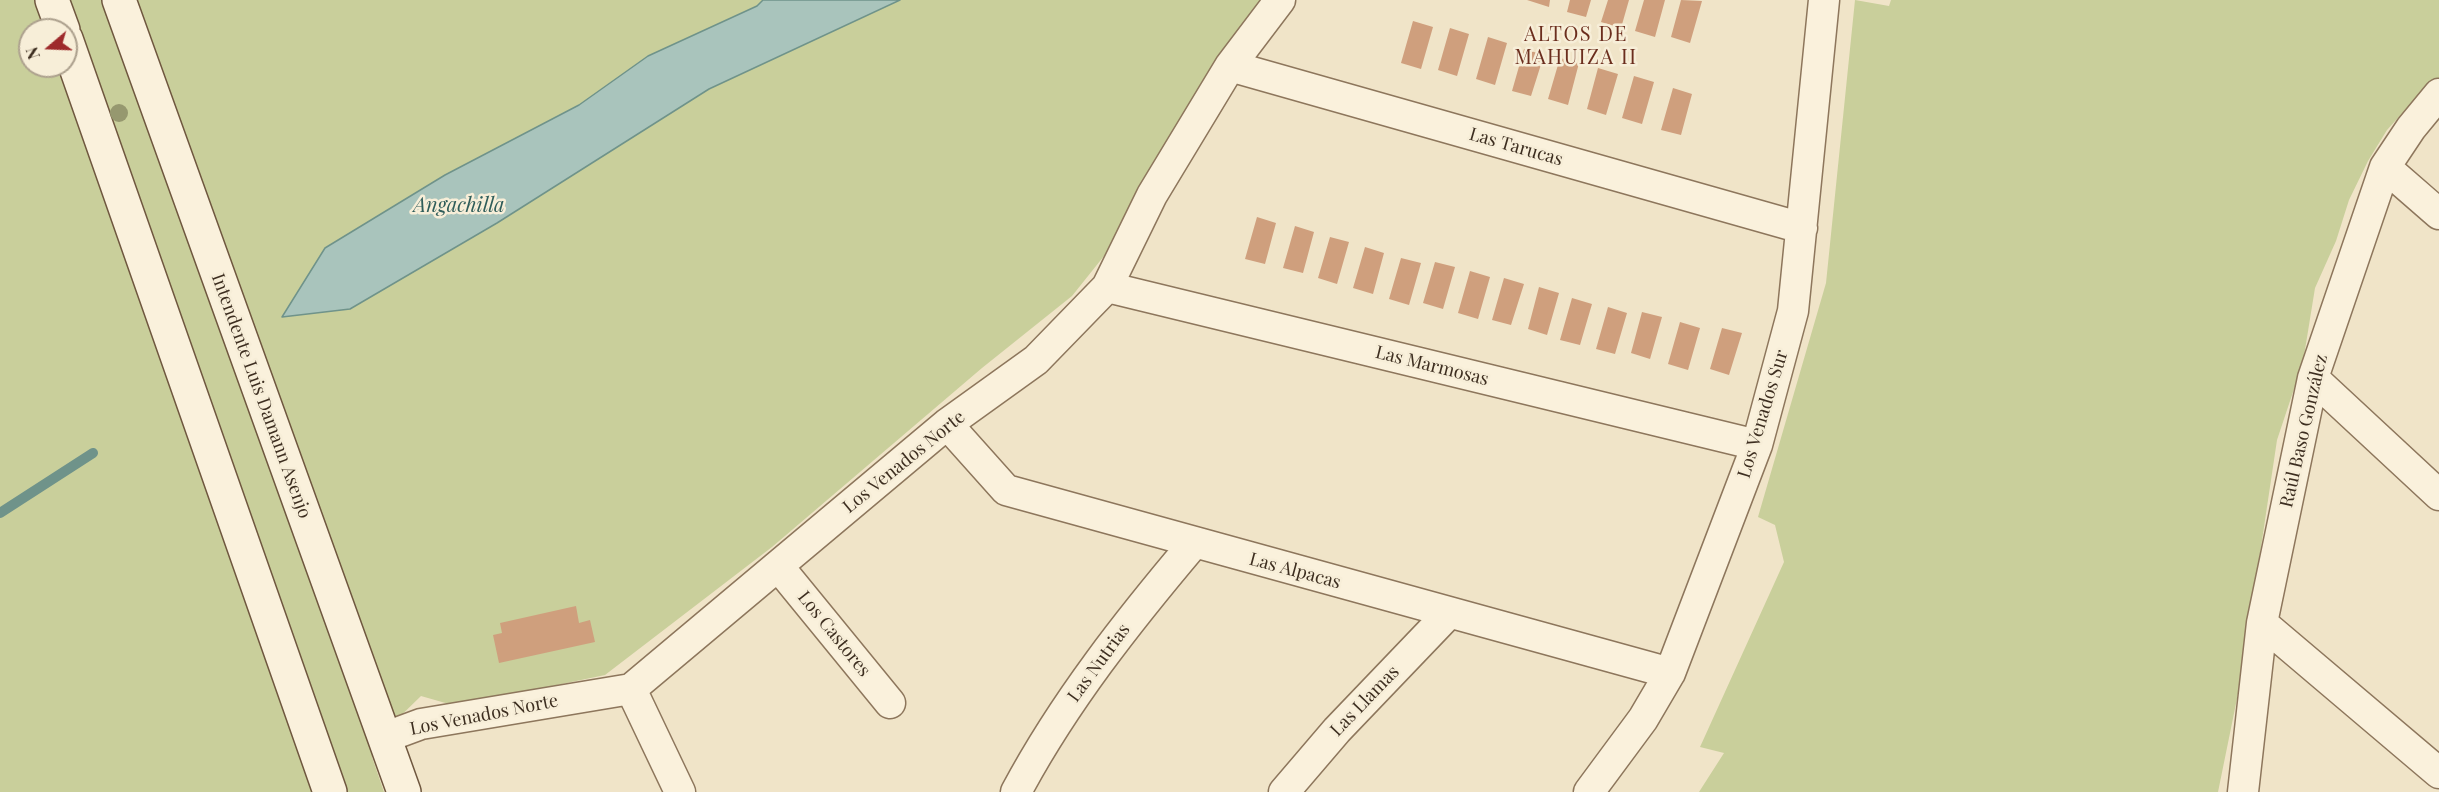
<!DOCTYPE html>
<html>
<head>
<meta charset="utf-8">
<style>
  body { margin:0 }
  #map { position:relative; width:2439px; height:792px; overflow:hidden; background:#f0e4c8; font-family:"Playfair Display",serif }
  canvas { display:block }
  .north { position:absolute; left:18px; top:18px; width:60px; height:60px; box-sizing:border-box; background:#f7eed8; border:2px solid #ada18e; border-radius:50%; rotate:251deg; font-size:16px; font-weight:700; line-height:24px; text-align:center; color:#3d2e20 }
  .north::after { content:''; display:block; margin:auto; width:21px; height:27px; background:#9e2a2b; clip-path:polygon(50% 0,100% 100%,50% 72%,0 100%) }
</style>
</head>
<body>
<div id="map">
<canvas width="2439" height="792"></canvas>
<div class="north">N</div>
</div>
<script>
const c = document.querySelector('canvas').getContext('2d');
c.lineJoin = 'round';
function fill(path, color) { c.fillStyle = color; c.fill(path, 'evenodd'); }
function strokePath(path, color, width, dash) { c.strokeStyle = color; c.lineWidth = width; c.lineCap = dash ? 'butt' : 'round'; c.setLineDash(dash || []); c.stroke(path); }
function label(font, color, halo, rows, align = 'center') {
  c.font = font + ' "Playfair Display",serif'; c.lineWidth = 5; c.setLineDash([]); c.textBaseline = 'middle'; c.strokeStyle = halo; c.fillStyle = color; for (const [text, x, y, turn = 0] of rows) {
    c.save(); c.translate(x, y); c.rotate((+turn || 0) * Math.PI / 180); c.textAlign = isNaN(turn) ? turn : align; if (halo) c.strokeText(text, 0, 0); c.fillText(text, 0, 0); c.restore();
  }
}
fill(new Path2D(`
  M0 0H1274L1229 60 1108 251 1072 296 982 368 772 547 605 675 456 706 421 696 382 734 372 757 384 792H0ZM30 30H66V66H30Z
  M1855 0 1889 6 1891 0H2439V78L2427 86 2387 130 2368 161 2349 200 2336 241 2315 288 2303 362 2277 440 2242 674 2218 792H1699L1724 753 1700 747 1784 562 1775 525 1758 517 1826 283Z`), '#c9cf9b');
const water = new Path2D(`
  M763 0H900L709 89 497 223 350 309 282 317 325 248 445 175 579 105 648 56 757 6Z`);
fill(water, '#a9c4bc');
strokePath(water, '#6f938a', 1.5);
strokePath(new Path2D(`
  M0 513 93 453`), '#6f938a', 10);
fill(new Path2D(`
  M1527 0H1550L1549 7Z
  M1570 0H1591L1586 17 1567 12Z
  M1608 0H1629L1621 28 1601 22Z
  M1644 0H1665L1655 37 1635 31Z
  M1681 0 1702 1 1690 43 1671 37Z
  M1413 21 1433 27 1421 69 1401 63Z
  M1450 28 1469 34 1457 76 1438 70Z
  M1488 37 1507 43 1495 85 1476 79Z
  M1524 49 1544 55 1531 96 1512 91Z
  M1560 58 1579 63 1568 105 1548 99Z
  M1598 68 1618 74 1606 115 1587 109Z
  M1634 76 1654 82 1642 124 1622 118Z
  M1673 88 1692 94 1681 135 1661 130Z
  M1257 217 1276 223 1265 264 1245 259Z
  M1295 226 1314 232 1303 273 1283 268Z
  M1330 237 1349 242 1337 284 1318 278Z
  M1365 247 1384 253 1373 294 1353 288Z
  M1401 258 1421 263 1409 305 1389 299Z
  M1435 262 1455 267 1443 309 1423 303Z
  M1470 271 1490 277 1478 319 1458 313Z
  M1504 278 1524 284 1511 325 1492 320Z
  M1539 287 1559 293 1547 335 1528 329Z
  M1572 298 1592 304 1580 345 1560 340Z
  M1608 307 1627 313 1615 354 1596 349Z
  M1642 312 1662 317 1650 359 1631 353Z
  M1680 322 1700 328 1688 370 1668 364Z
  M1722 328 1742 333 1729 375 1710 369Z
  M576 606 579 623 590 620 595 642 499 663 493 635 502 633 500 623Z`), '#cf9f7d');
const minor = new Path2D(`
  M1230 66 1802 228
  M2385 167 2439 214
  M1107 287 1757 445
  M2313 378 2439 495
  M947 424 1006 490 1670 673
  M778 566 890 703
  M2262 623 2439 773
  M631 689 680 792
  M386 737 421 724 631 689 947 424 1036 360 1107 287 1152 195 1230 66 1280 0
  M1016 792C1064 702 1128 621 1194 543
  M1284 792 1337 730 1449 613
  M1589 792 1643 719 1670 673 1757 445 1793 311 1824 0
  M2243 792 2262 623 2313 378 2385 167 2411 128 2439 94`);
const secondary = new Path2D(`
  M52 0 63 30
  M119 0 404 792
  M66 39 330 792`);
strokePath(minor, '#8d765c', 33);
strokePath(secondary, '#6f573f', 36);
strokePath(minor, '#faf1dc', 30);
strokePath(secondary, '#faf1dc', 33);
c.fillStyle = '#96986f';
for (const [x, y] of [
  [119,113]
]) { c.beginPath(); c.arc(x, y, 9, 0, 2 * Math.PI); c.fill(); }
label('18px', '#3d2e20', '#f7eed8', [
  ["Las Tarucas",1516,147,16],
  ["Las Marmosas",1432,366,14],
  ["Intendente Luis Damann Asenjo",261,396,70],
  ["Los Venados Sur",1763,414,-73],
  ["Raúl Baso González",2304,431,-77],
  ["Los Venados Norte",904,462,-39],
  ["Las Alpacas",1295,571,15],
  ["Los Castores",834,634,51],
  ["Las Nutrias",1099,663,-54],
  ["Las Llamas",1365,701,-46],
  ["Los Venados Norte",484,715,-11]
]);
c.letterSpacing = '1.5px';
label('20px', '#6b2e1e', '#f7eed8', [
  ["ALTOS DE",1576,35],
  ["MAHUIZA II",1576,58]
]);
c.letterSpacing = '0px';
label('italic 20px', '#2f5d5a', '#f7eed8', [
  ["Angachilla",459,206]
]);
</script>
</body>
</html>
